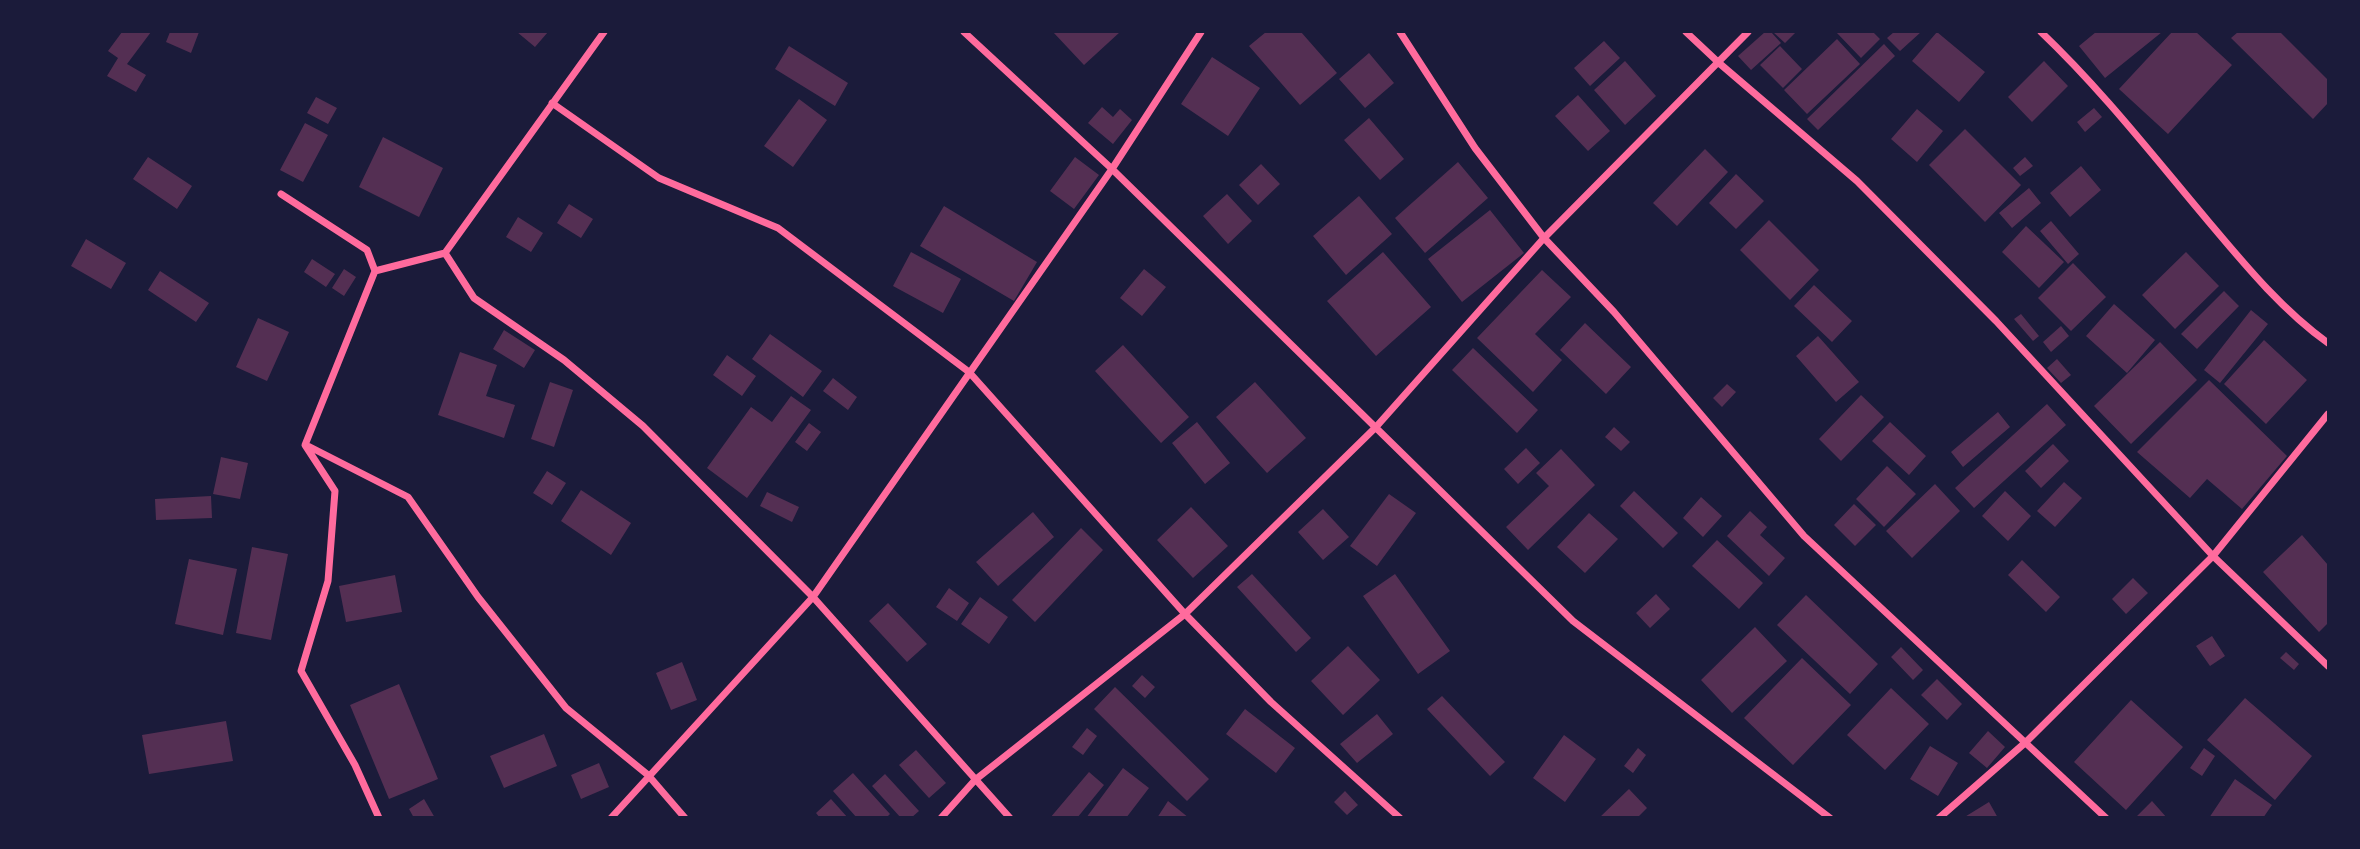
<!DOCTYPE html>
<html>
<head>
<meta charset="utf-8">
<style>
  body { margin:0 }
  #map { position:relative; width:2360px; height:849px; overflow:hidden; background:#1b1b3a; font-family:Lora,serif }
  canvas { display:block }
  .frame { position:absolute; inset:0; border:33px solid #1b1b3a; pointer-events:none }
</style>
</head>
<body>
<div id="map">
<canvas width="2360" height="849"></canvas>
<div class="frame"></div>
</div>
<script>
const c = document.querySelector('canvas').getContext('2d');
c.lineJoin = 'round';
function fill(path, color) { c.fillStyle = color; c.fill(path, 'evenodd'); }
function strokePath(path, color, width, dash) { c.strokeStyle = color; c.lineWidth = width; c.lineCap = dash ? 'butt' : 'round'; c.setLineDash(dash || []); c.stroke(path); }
fill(new Path2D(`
  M122 32H151L127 64 146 75 136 92 107 76 118 58 108 51Z
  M170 32H199L191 53 166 42Z
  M517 32H548L535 47Z
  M1053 32H1120L1084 65Z
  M1266 32H1301L1337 73 1300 105 1249 46Z
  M1765 32H1771L1781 43 1751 70 1738 56Z
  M1773 32H1796L1785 43Z
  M1836 32H1873L1880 39 1861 58Z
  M1894 32H1921L1900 51 1887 38Z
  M1937 32 1985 72 1959 102 1912 61Z
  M2096 32H2162L2105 78 2079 46Z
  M2172 32H2196L2232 65 2168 134 2119 89Z
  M2238 32H2280L2328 80V103L2313 119 2231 38Z
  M1837 39 1860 64 1807 114 1784 90Z
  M1604 41 1620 58 1590 86 1574 68Z
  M1884 44 1895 56 1818 130 1807 119Z
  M789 46 848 83 835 106 775 69Z
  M1780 46 1802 69 1783 88 1760 65Z
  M1369 53 1394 83 1365 108 1339 79Z
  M1212 57 1260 88 1228 136 1181 104Z
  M1625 61 1656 96 1625 125 1594 90Z
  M2044 61 2068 86 2032 122 2008 97Z
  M1578 95 1610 131 1588 151 1555 116Z
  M316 97 337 108 328 124 307 113Z
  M799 99 827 120 793 167 764 146Z
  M1102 107 1113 117 1120 109 1132 120 1113 144 1088 123Z
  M2094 108 2102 117 2085 132 2077 122Z
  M1917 109 1943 131 1917 162 1891 139Z
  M1369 118 1404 159 1380 180 1344 140Z
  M305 123 328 135 303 182 280 170Z
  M1965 129 2021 185 1985 222 1929 165Z
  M383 137 443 168 419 217 359 187Z
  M1705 149 1728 172 1677 226 1653 203Z
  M148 157 192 186 177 209 133 179Z
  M1075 157 1099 175 1074 209 1050 191Z
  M2025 157 2033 166 2020 176 2013 168Z
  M1458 162 1488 198 1425 253 1395 218Z
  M1261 164 1280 184 1258 205 1239 185Z
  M2081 166 2101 190 2070 217 2050 193Z
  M1736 174 1764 201 1736 229 1709 203Z
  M2029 188 2041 203 2012 228 1999 213Z
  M1227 194 1252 221 1228 244 1203 216Z
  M1359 196 1392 234 1346 275 1313 236Z
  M569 204 593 219 581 238 557 223Z
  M944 206 1037 262 1014 301 920 246Z
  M1490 210 1524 253 1462 302 1428 259Z
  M518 217 543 233 531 252 506 237Z
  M1769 220 1819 270 1790 300 1740 250Z
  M2051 221 2079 254 2068 264 2040 231Z
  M2026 226 2064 262 2039 288 2002 252Z
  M86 239 126 263 111 289 71 266Z
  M911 252 961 279 943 313 893 286Z
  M1383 252 1431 307 1376 356 1327 301Z
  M2186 252 2219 286 2175 329 2142 295Z
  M312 259 335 274 326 287 304 272Z
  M2073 263 2106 297 2071 331 2038 298Z
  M344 269 356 277 344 296 332 288Z
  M1144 269 1166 287 1142 316 1120 298Z
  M1542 270 1571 297 1535 334 1562 360 1533 392 1477 338Z
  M160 271 209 303 196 322 148 290Z
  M1814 285 1852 321 1832 342 1794 306Z
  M2224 291 2239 306 2197 349 2181 334Z
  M2114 304 2155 340 2127 373 2086 336Z
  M2251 310 2268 324 2220 383 2204 370Z
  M2021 314 2039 336 2033 341 2014 319Z
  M258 318 289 332 267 381 236 367Z
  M1585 323 1631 367 1606 394 1560 350Z
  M2061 326 2069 336 2051 352 2043 342Z
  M504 330 535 350 524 368 493 349Z
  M770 334 822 371 803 397 752 359Z
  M1818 336 1859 382 1836 402 1796 356Z
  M2264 340 2307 380 2266 424 2224 384Z
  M2160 342 2197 380 2131 444 2094 406Z
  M1123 345 1189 417 1161 443 1095 371Z
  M1473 348 1538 410 1517 433 1452 370Z
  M460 352 497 365 486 396 515 405 504 438 438 415Z
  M727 355 756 376 742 396 713 375Z
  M2057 359 2071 375 2061 383 2047 368Z
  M833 378 857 397 848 410 823 391Z
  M2209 380 2287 456 2242 509 2207 479 2190 498 2137 452Z
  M550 382 573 390 554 447 531 439Z
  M1255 382 1306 438 1267 473 1216 417Z
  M1727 384 1736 392 1722 407 1713 398Z
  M1861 395 1884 417 1841 461 1819 439Z
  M791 396 811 410 747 498 707 468 751 407 772 422Z
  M2047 404 2066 425 1974 508 1955 488Z
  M1998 412 2010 427 1963 467 1951 452Z
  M1197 422 1230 463 1205 484 1172 443Z
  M1890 422 1926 456 1909 475 1872 441Z
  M809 423 821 432 807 451 795 442Z
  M1614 427 1630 442 1621 451 1605 437Z
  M2053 444 2069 461 2041 488 2025 471Z
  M1526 448 1540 463 1518 484 1504 469Z
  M1561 449 1595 485 1528 550 1506 527 1549 486 1536 473Z
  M221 457 248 463 240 499 213 494Z
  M1887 466 1916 494 1884 527 1856 499Z
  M547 471 566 483 552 505 533 493Z
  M2064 482 2082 498 2055 527 2037 511Z
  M1935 484 1960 511 1912 558 1886 531Z
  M581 490 631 523 611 555 561 521Z
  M1634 491 1678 533 1663 548 1620 506Z
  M2005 491 2031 516 2008 541 1982 516Z
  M767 492 799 507 792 522 760 506Z
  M1389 494 1416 513 1377 566 1350 546Z
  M211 496 212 518 156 520 155 499Z
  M1701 497 1722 516 1703 537 1683 518Z
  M1854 504 1876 525 1855 546 1834 525Z
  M1191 507 1228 546 1193 578 1157 540Z
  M1323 509 1349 537 1323 560 1298 532Z
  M1750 511 1767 527 1760 535 1785 558 1769 576 1727 536Z
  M1033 512 1054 537 998 586 976 562Z
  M1589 513 1618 539 1585 573 1557 547Z
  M1081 528 1103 550 1035 622 1012 600Z
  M2302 535 2328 565V623L2319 632 2263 572Z
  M1717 540 1763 583 1739 609 1692 566Z
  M252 547 288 554 271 640 236 633Z
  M189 559 237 569 223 635 175 624Z
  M2022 560 2060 597 2046 612 2008 575Z
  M1252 574 1311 638 1296 652 1237 587Z
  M1395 574 1450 651 1418 674 1363 596Z
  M395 575 402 612 346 622 339 586Z
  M2133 578 2148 593 2126 614 2112 599Z
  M949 588 969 603 957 621 936 607Z
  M1656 594 1670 609 1650 628 1636 613Z
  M1806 595 1878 664 1850 694 1777 625Z
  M980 597 1008 617 989 644 961 624Z
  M888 603 927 644 907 662 869 621Z
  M1755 627 1787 661 1732 713 1701 680Z
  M2212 636 2225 656 2210 666 2196 646Z
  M1348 646 1380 680 1343 715 1311 681Z
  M1901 647 1923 670 1913 680 1891 657Z
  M2286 652 2299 664 2294 670 2280 658Z
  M1802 658 1851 705 1793 765 1744 718Z
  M682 662 697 700 671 710 656 673Z
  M1142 675 1155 687 1145 698 1132 686Z
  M1937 679 1962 704 1947 720 1921 695Z
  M399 684 438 779 389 799 350 705Z
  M1115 687 1209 779 1187 801 1094 709Z
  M1891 688 1929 724 1885 770 1847 735Z
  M1442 696 1505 762 1490 776 1427 709Z
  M2245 698 2312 756 2275 800 2207 740Z
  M2131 700 2183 747 2126 810 2074 762Z
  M1245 709 1295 748 1276 773 1226 734Z
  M1377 714 1393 734 1357 763 1340 744Z
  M226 721 233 761 149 774 142 735Z
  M1087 728 1097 736 1083 755 1072 747Z
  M1988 731 2005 747 1987 768 1969 753Z
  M544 734 557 766 504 788 490 756Z
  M1564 735 1596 759 1565 802 1533 778Z
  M1930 746 1958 763 1938 796 1910 779Z
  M1638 748 1646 755 1633 773 1624 766Z
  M2204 748 2215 756 2202 776 2190 768Z
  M916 750 946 783 929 798 899 765Z
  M599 763 609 787 581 799 571 775Z
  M1123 768 1149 788 1126 818H1086Z
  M1089 772 1104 785 1077 818H1050Z
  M853 773 890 814 886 818H857L833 791Z
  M885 774 919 811 911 818H901L872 786Z
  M2235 779 2272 805 2263 818H2209Z
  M1629 789 1647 808 1637 818H1599Z
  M1345 791 1358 805 1347 815 1334 802Z
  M424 799 435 818H414L409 809Z
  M831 799 848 818H820L816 813Z
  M1168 801 1189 818H1157Z
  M2152 801 2167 818 2137 816Z
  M1989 802 1998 818H1963Z`), '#542f53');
strokePath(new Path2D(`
  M964 32 1112 169 1573 621 1830 818
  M1400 32 1475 148 1544 238 1614 312 1804 536 2106 818
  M1686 32 1719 63 1857 181 1996 321 2213 556 2328 666
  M2041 32C2102 90 2154 157 2208 221 2245 265 2282 310 2328 343
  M552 103 659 178 778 228 969 372 1185 614 1271 702 1400 818
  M281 194 367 250 375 271 445 253 474 298 564 360 643 426 813 597 1010 818
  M445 253 604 32
  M375 271 305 445 335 491 328 581 301 671 355 765 379 818
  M306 445 408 497 478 597 566 708 648 775 685 818
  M611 818 813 597 1112 169 1201 32
  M941 818 975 780 1185 614 1376 427 1544 238 1748 32
  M1939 818 2026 742 2213 556 2328 414`), '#ff6b9d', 7);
</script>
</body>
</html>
